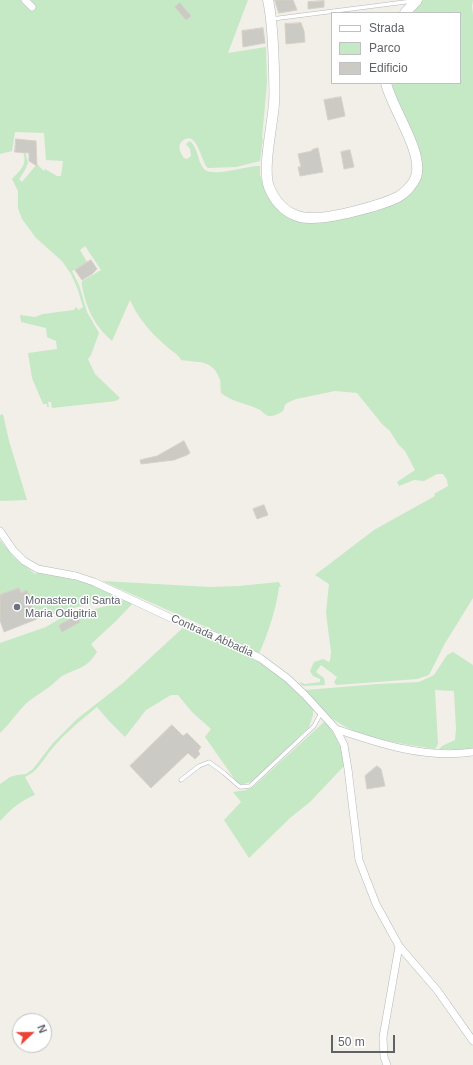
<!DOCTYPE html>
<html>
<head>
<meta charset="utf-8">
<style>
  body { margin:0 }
  #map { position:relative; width:473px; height:1065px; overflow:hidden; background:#f1efe8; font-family:Arial,sans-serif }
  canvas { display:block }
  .legend { position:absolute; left:331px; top:12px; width:130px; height:72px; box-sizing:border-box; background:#fff; border:1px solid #bfc1c3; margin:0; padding:5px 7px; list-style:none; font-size:12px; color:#5f6368 }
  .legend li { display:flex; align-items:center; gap:8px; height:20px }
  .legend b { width:20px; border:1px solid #bfc1c3 }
  .north { position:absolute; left:12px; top:1013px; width:40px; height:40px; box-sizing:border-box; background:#fff; border:1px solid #bfc1c3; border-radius:50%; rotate:68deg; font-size:11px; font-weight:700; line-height:16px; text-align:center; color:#5f6368 }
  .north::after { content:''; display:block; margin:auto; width:14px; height:18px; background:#ea4335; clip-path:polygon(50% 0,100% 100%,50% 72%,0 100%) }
  .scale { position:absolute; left:331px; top:1035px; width:64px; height:18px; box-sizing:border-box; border:2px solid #5f6368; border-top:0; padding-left:5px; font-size:12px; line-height:14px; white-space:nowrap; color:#5f6368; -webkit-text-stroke:3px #fff; paint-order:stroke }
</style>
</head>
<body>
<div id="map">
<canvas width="473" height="1065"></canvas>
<ul class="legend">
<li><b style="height:5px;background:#fff"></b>Strada</li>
<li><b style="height:11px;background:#c5e8c5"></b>Parco</li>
<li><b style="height:11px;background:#cccac5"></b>Edificio</li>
</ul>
<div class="north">N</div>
<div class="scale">50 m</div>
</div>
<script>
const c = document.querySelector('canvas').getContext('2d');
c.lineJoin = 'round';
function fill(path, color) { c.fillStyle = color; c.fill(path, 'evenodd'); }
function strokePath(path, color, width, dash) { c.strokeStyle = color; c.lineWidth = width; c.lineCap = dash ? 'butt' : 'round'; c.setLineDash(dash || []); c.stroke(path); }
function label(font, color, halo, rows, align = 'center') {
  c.font = font + ' Arial,sans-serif'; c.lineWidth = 3; c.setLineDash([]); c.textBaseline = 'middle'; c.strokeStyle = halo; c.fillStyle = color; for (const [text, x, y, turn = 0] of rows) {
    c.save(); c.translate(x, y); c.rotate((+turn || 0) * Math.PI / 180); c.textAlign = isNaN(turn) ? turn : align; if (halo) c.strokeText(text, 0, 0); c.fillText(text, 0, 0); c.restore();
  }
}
fill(new Path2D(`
  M0 0H248L228 53 266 47 267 83 262 138H263L260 161 236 167 208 168C201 162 198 133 185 139 176 144 180 152 184 158L187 159 191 156 190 149 186 144 190 141C199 149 197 161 204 169 212 178 249 165 260 166V175L266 191 291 211 316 217 394 202 422 166 419 149 393 91 392 83H460V13H410L423 0H473L472 6 473 15V598L444 645 429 675 417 679 336 685 334 682 337 677 321 665 316 672 324 678 325 685 304 686 301 685 300 682 305 684 320 682V679L313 676 310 671 314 662 323 659 329 662 330 661 331 652 326 613 329 584 315 575 374 530 435 496 434 494 448 486 447 480 443 474H437L424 481 414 480 399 486 397 482 415 470 405 451 398 444 390 431 382 424 357 393 335 391 296 399 287 403 285 405 283 411C278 414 275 416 269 416 264 415 263 411 258 409 246 403 232 402 221 393 220 388 221 384 220 380 213 359 199 363 181 360 177 353 171 351 165 345 151 333 138 318 130 300L112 341C97 328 89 314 84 295 83 290 81 285 82 280V281L101 270 85 246 80 250 87 262 72 271 79 285 87 312 99 333 91 355 88 359 95 374 120 398 116 401 52 408 51 402H48L49 407H47V404H43L32 378 28 353 57 349 56 341 47 337 46 328 21 322 20 315 35 317 43 314 74 310 76 307 79 310 83 307 78 290 71 274 62 261 36 238 22 219 18 208V191L12 179C20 171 28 164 23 152L25 151 28 163 25 170 19 179 22 182 37 164 44 171 45 169 57 176H61L63 161 46 160 44 133 15 132 12 151 0 154Z
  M3 414 9 441 27 500 0 501V415Z
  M0 540 14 557 35 574 39 572 88 583 114 595V597L112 599 73 608 37 619 27 590 21 593 19 588 0 595Z
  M102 581 210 587 239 586 279 582 281 587H279C276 610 268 633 259 654L213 630Z
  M125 599 134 602 116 621 91 644 97 652C86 669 80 667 64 675 60 677 56 681 52 685 45 690 37 695 29 701 18 710 11 723 0 733V643L46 627 61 618 114 604 120 605 122 601Z
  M186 625C225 644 265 660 297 690 303 696 308 703 313 709V715L309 727 253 781 244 784H238L205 737 211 729 192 712 178 695H171L146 710 125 737 109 721 97 707C81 720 64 734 51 750 42 761 37 772 25 777L35 795C20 801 11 809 0 821V784L10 777 17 775 26 774 33 769 53 743 77 719 123 683Z
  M453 652 473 665V750L439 749 442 746 455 740 456 729 454 691 435 690 438 744 435 749C403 744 359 739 333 719 322 711 314 700 305 690L379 684 419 682 434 675 447 655Z
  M325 721C335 735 345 750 344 766L310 802 290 818 249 858 224 820 241 802 233 792 246 790 253 787Z`), '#c5e8c5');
const building = new Path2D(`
  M275 0H293L297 10 279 13Z
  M324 1V7L308 9V2Z
  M180 3 191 16 186 20 175 7Z
  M301 23 304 31 305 42 286 44 285 24Z
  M263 28 265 43 243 47 242 31Z
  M341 97 345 116 328 120 324 100Z
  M16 139 36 141 37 166 29 161V153L15 152Z
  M318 148 323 172 300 176 298 167H301L298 154 312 151V150Z
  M350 150 354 167 344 169 341 152Z
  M91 260 97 269 92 274 82 280 75 270Z
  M184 441 190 453 187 455 174 460 141 464 140 460 157 456Z
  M264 505 268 515 257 519 253 509Z
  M19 588 21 593 27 590 37 619 4 632 0 620V595Z
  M77 616 80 622 62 632 59 626 61 624Z
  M172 725 183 736 187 733 201 747 198 751 200 754 195 759 188 753 151 788 130 766Z
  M377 766 381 769 385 786 367 789 365 776Z`);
fill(building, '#cccac5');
strokePath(building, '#d6d1c6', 1);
const lane = new Path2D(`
  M272 19 413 1
  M181 780 199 766 209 762 224 773 240 787 250 786 314 726 321 713`);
const street = new Path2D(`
  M25 0 32 7
  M0 531 13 550 24 561 38 569 76 576 94 582 186 625 218 637 260 658 287 678 305 695 336 729 344 745 348 769 359 860 376 904 399 946 437 990 473 1041
  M336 729C380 744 426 759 473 752
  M387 1065 384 1057 383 1037 399 946`);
const secondary = new Path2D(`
  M268 0C273 23 273 46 274 69 274 80 275 92 274 103 273 123 262 169 269 187 274 199 282 210 295 215 299 217 305 218 310 218 330 219 380 206 398 197 405 193 413 185 416 177 424 152 392 109 386 83
  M405 13 417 0`);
strokePath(lane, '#b5b8bc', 4.5);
strokePath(street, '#b5b8bc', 8);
strokePath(secondary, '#b6babf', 11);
strokePath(lane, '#fff', 3.5);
strokePath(street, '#fff', 7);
strokePath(secondary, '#fff', 10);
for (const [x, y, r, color] of [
  [17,607,4,"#6b7280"]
]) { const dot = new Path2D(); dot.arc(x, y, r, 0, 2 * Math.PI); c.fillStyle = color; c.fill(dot); strokePath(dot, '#fff', 1.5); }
label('11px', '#5b616d', '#fff', [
  ["Monastero di Santa",25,601],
  ["Maria Odigitria",25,614]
], 'left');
label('11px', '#5f6368', '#fff', [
  ["Contrada Abbadia",212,636,24]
]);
</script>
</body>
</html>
